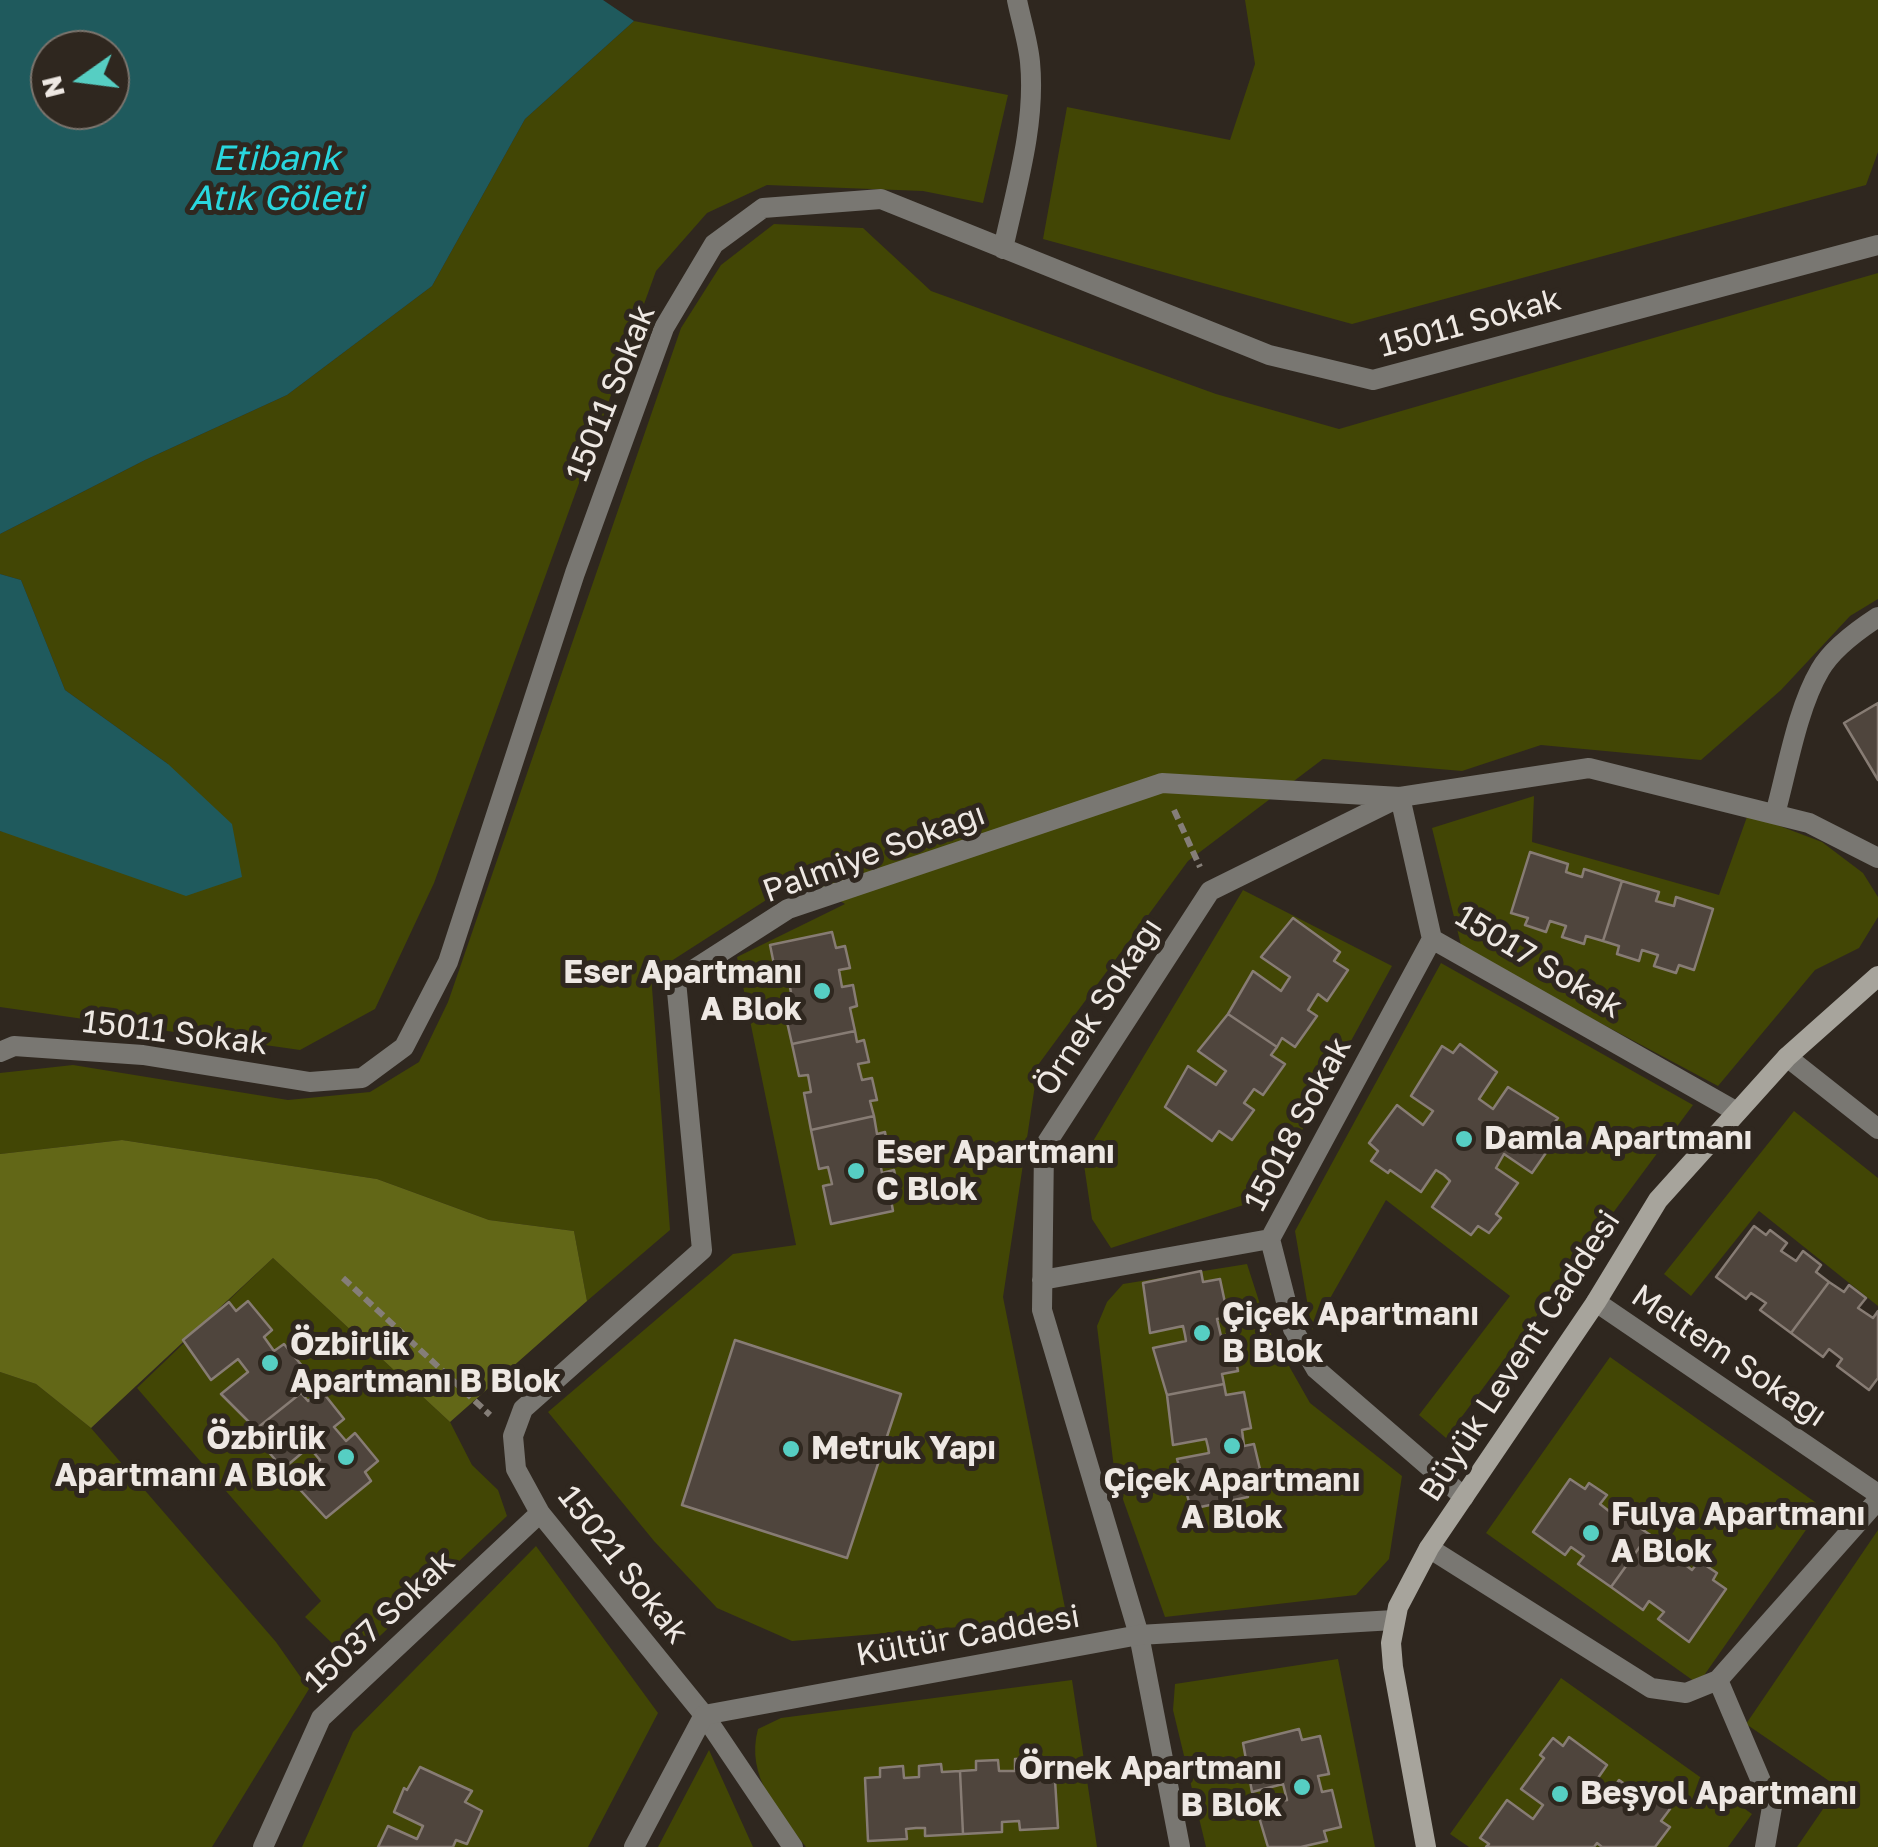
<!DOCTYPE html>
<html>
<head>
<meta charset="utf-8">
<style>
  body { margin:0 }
  #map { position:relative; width:1878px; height:1847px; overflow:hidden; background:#2f271f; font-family:"Golos Text",sans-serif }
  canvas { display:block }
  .north { position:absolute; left:30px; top:30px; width:100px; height:100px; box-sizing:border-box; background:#2f271f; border:2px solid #7b746d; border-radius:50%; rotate:256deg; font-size:28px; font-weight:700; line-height:40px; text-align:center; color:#eee8e3 }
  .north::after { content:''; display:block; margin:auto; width:35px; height:45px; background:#56cec3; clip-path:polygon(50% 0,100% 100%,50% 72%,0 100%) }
</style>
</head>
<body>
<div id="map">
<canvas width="1878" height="1847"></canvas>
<div class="north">N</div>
</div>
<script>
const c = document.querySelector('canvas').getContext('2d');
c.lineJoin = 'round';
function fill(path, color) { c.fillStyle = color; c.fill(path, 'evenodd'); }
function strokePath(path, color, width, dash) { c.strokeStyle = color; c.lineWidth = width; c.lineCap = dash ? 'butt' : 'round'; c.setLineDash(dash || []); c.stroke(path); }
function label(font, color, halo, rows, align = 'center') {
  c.font = font + ' "Golos Text",sans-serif'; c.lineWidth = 10; c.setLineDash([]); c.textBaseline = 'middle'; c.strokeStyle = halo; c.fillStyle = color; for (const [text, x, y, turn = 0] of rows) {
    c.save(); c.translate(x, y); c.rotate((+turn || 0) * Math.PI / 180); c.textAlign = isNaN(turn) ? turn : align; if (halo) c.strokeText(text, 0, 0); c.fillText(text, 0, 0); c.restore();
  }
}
fill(new Path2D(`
  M1245 0H1878V152L1866 185 1352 324 1043 239 1067 107 1230 140 1255 64Z
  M634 21 1008 95 983 203 923 191 767 185 707 213 656 271 434 883 375 1009 300 1050 0 1007V831L14 834 168 764 65 690 21 580 0 574V534L145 460 287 395 432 286 525 119Z
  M774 224 863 228 931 291 1216 394 1339 429 1878 273V599L1850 616 1781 690 1701 760 1541 745 1462 771 1323 759 1188 861 1038 1065 1003 1297 1067 1618 792 1641 717 1608 654 1541 548 1412 733 1254 796 1245 737 957 845 904 802 877 651 974 670 1230 587 1301 574 1231 489 1220 377 1179 122 1140 0 1154V1073L73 1065 288 1100 370 1092 419 1062 448 1002 681 328 721 265Z
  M1534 796 1532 842 1719 895 1748 814 1822 842 1863 873 1878 897V917L1859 948 1815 970 1718 1086 1462 949 1432 828Z
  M1243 890 1392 966 1265 1198 1111 1248 1092 1219 1083 1158Z
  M1441 963 1693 1105 1446 1438 1419 1415 1510 1296 1386 1200 1312 1330 1295 1231Z
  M1794 1111 1878 1178V1306L1759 1211 1691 1296 1664 1274Z
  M273 1258 450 1422 472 1465 498 1490 507 1516 364 1651 334 1645 305 1617 321 1601 137 1388Z
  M1247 1264 1268 1329 1310 1403 1402 1476 1389 1559 1356 1595 1165 1617 1115 1477 1097 1326 1107 1302 1123 1284Z
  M1610 1357 1822 1507 1698 1684 1486 1533Z
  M0 1372 36 1384 91 1428 276 1642 309 1689 212 1847H0Z
  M1878 1530V1847H1797L1838 1787 1746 1724Z
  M536 1546 658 1713 588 1847H302L353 1732Z
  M1338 1659 1375 1847H1206L1173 1710 1175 1684Z
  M1561 1678 1752 1814 1728 1847H1469L1450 1834Z
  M1072 1680 1097 1847H806C779 1812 745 1777 758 1729L781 1718Z
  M709 1750 753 1847H658Z`), '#424605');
fill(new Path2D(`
  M122 1140 377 1179 489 1220 574 1231 587 1301 450 1422 273 1258 91 1428 36 1384 0 1372V1154Z`), '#626717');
fill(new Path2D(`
  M0 0H603L634 21 525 119 432 286 287 395 145 460 0 534ZM110 50V110H50V50Z
  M0 574 21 580 65 690 168 764 232 824 242 877 186 896 0 831Z`), '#1f5a5d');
const building = new Path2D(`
  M1878 703V780L1844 723Z
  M1530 852 1568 864 1566 872 1572 874 1582 877 1584 869 1622 881 1603 941 1586 936 1584 944 1562 937 1566 926 1550 921 1546 932 1525 925 1528 918 1511 913Z
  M1622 881 1659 892 1656 901 1663 903 1674 906 1676 897 1713 909 1694 970 1679 965 1676 973 1654 966 1658 955 1642 950 1639 961 1617 954 1619 946 1603 941Z
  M1293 918 1340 952 1334 961 1348 970 1327 1001 1318 994 1308 1010 1317 1016 1295 1047 1282 1038 1277 1047 1228 1014 1253 971 1281 991 1290 977 1261 957Z
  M832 932 836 948 845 946 850 968 839 970 842 987 853 985 857 1006 850 1008 855 1031 792 1044 782 1000 792 998 789 982 778 984 770 945Z
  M1228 1014 1277 1047 1271 1055 1285 1064 1263 1095 1254 1089 1244 1103 1254 1110 1232 1140 1219 1131 1212 1141 1165 1107 1188 1066 1216 1085 1226 1071 1198 1051Z
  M855 1031 857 1042 864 1040 869 1062 858 1064 862 1080 872 1078 877 1100 870 1101 874 1116 811 1130 804 1093 811 1092 808 1075 799 1076 792 1044Z
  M1460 1044 1497 1072 1479 1099 1493 1109 1508 1087 1558 1118 1551 1127 1559 1134 1532 1173 1504 1154 1496 1168 1518 1183 1496 1214 1501 1218 1489 1233 1478 1226 1471 1235 1432 1207 1450 1181 1444 1175 1436 1170 1421 1192 1390 1170 1388 1173 1371 1161 1378 1151 1369 1143 1397 1105 1423 1125 1433 1111 1411 1096 1442 1046 1453 1053Z
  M874 1116 877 1134 885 1132 889 1155 879 1157 882 1173 894 1170 899 1192 890 1194 893 1211 831 1224 823 1186 832 1184 828 1167 819 1169 811 1130Z
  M1754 1226 1766 1235 1770 1230 1787 1243 1781 1251 1796 1261 1803 1251 1821 1265 1816 1272 1829 1282 1791 1333 1760 1310 1766 1303 1751 1293 1746 1299 1716 1277Z
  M1201 1271 1203 1282 1220 1279 1228 1317 1217 1319 1221 1336 1231 1334 1238 1371 1222 1374 1224 1384 1167 1395 1153 1348 1186 1341 1185 1335 1183 1326 1150 1333 1143 1283Z
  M1829 1282 1844 1292 1849 1285 1866 1298 1858 1308 1873 1318 1878 1311V1378L1869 1390 1837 1366 1842 1359 1829 1349 1823 1357 1791 1333Z
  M248 1301 272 1330 264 1337 274 1351 284 1344 308 1373 294 1384 301 1393 256 1429 221 1394 248 1372 238 1359 211 1380 183 1340 229 1302 236 1311Z
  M735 1340 901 1394 847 1558 682 1505Z
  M1224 1384 1226 1395 1244 1392 1251 1428 1242 1430 1244 1446 1254 1444 1263 1482 1246 1485 1248 1497 1191 1509 1177 1459 1209 1453 1208 1447 1206 1439 1173 1445 1167 1395Z
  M321 1390 344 1419 334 1427 346 1441 355 1433 378 1461 365 1472 371 1481 326 1518 293 1482 320 1460 309 1447 283 1469 267 1450 270 1447 256 1429 301 1393 308 1401Z
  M1570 1479 1585 1489 1589 1483 1607 1495 1600 1504 1614 1515 1620 1505 1638 1519 1634 1524 1649 1534 1611 1587 1578 1564 1584 1556 1571 1547 1565 1555 1533 1532Z
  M1649 1534 1663 1544 1666 1538 1685 1551 1679 1560 1692 1570 1699 1561 1717 1573 1713 1580 1726 1589 1689 1642 1658 1619 1664 1612 1649 1601 1643 1610 1611 1587Z
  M1299 1729 1302 1740 1320 1736 1329 1774 1318 1776 1322 1792 1332 1790 1341 1827 1324 1831 1327 1841 1301 1847H1268L1256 1807 1287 1800 1283 1784 1252 1792 1243 1743Z
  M1569 1737 1607 1765 1589 1791 1604 1802 1619 1780 1649 1801 1652 1797 1670 1809 1661 1821 1670 1827 1655 1847H1602L1597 1843 1594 1847H1486L1489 1844 1480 1838 1507 1800 1533 1819 1543 1805 1521 1789 1544 1758 1540 1755 1553 1738 1563 1746Z
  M1037 1758V1765L1054 1764 1058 1828 1020 1830 1019 1821 1002 1822V1832L963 1834 960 1771 976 1770V1761L998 1760 999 1771H1015V1759Z
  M941 1764 942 1772 960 1771 963 1834 925 1836V1828H916L906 1829 907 1839 868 1841 865 1778 880 1777V1768L903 1766 904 1778 919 1777V1766Z
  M420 1767 472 1791 465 1802 482 1811 467 1844 456 1840 453 1847H378L388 1826 417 1839 423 1826 394 1812 404 1788 407 1790Z`);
fill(building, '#4f453d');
strokePath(building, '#877c74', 2.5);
strokePath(new Path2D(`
  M1174 810 1200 867
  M343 1278 490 1415`), '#857e78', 6, [10, 5]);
strokePath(new Path2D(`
  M1003 249C1016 189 1036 124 1030 62 1028 41 1021 20 1017 0
  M1775 814C1787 771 1797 709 1820 670 1832 649 1858 630 1878 617
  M0 1052 14 1046 143 1055 310 1082 362 1078 404 1047 448 962 575 573 664 328 714 244 763 208 881 199 1269 355 1373 380 1878 245
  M1270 1239 1432 939
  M1270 1239 1293 1329 1316 1369 1464 1497
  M1042 1280 1270 1239
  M1596 1302 1878 1494
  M1429 1548 1651 1688 1686 1693 1718 1680 1878 1500
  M1718 1680 1772 1807 1765 1847
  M263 1847 321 1718 540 1513
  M793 1847 704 1715 540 1513 516 1469 513 1436 523 1409 702 1250 676 981 788 909 1162 783 1400 797 1432 939 1737 1112
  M1180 1847 1139 1635 1042 1310 1044 1147 1210 891 1400 797 1589 768 1809 823 1878 858`), '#797772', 20);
strokePath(new Path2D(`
  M1787 1057 1878 1129
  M634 1847 704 1715 1139 1635 1394 1620`), '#797772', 20);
strokePath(new Path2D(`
  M1426 1847 1393 1667 1391 1643 1398 1607 1429 1548 1596 1302 1658 1200 1787 1057 1878 976`), '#a7a49c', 20);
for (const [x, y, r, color] of [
  [822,991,10,"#56cec3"],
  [1464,1139,10,"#56cec3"],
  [856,1171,10,"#56cec3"],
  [1202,1333,10,"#56cec3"],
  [270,1363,10,"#56cec3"],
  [1232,1446,10,"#56cec3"],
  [791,1449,10,"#56cec3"],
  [346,1457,10,"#56cec3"],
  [1591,1533,10,"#56cec3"],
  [1302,1787,10,"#56cec3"],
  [1560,1794,10,"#56cec3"]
]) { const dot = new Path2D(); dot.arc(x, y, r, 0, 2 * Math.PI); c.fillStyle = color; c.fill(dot); strokePath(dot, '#2f271f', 4); }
label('32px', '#eee8e3', '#2f271f', [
  ["15011 Sokak",1470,323,-15],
  ["15011 Sokak",611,393,-68],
  ["Palmiye Sokağı",874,853,-20],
  ["15017 Sokak",1539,962,31],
  ["Örnek Sokağı",1099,1007,-57],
  ["15011 Sokak",175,1033,7],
  ["15018 Sokak",1298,1124,-62],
  ["Büyük Levent Caddesi",1520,1356,-57],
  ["Meltem Sokağı",1729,1356,34],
  ["15021 Sokak",623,1565,52],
  ["15037 Sokak",380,1622,-43],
  ["Kültür Caddesi",968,1636,-10]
]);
label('bold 32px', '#eee8e3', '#2f271f', [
  ["Eser Apartmanı",802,973,"right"],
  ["A Blok",802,1010,"right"],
  ["Damla Apartmanı",1484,1139],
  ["Eser Apartmanı",876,1153],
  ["C Blok",876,1190],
  ["Çiçek Apartmanı",1222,1315],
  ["B Blok",1222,1352],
  ["Özbirlik",290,1345],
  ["Apartmanı B Blok",290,1382],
  ["Özbirlik",326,1439,"right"],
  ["Apartmanı A Blok",326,1476,"right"],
  ["Metruk Yapı",811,1449],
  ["Çiçek Apartmanı",1232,1481,"center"],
  ["A Blok",1232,1518,"center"],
  ["Fulya Apartmanı",1611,1515],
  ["A Blok",1611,1552],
  ["Örnek Apartmanı",1282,1769,"right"],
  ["B Blok",1282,1806,"right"],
  ["Beşyol Apartmanı",1580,1794]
], 'left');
label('italic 35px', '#29d7de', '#2f271f', [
  ["Etibank",276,159],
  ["Atık Göleti",276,199]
]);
</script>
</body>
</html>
